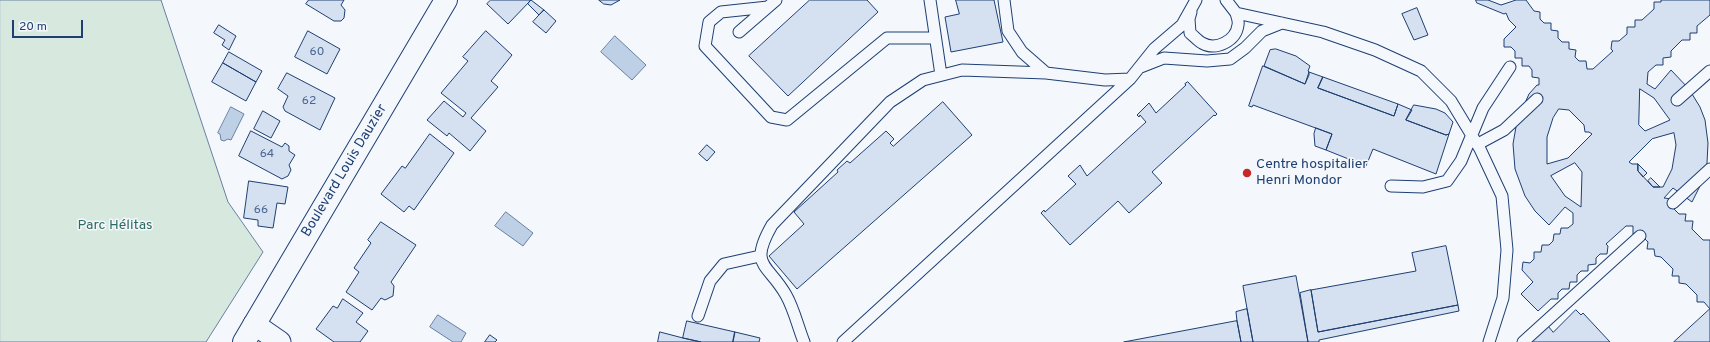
<!DOCTYPE html>
<html>
<head>
<meta charset="utf-8">
<style>
  body { margin:0 }
  #map { position:relative; width:1710px; height:342px; overflow:hidden; background:#f4f7fb; font-family:Overpass,sans-serif }
  canvas { display:block }
  .scale { position:absolute; left:12px; top:20px; width:71px; height:18px; box-sizing:border-box; border:2px solid #1d3f73; border-top:0; padding-left:5px; font-size:12px; line-height:14px; white-space:nowrap; color:#1d3f73; -webkit-text-stroke:3px #f4f7fb; paint-order:stroke }
</style>
</head>
<body>
<div id="map">
<canvas width="1710" height="342"></canvas>
<div class="scale">20 m</div>
</div>
<script>
const c = document.querySelector('canvas').getContext('2d');
c.lineJoin = 'round';
function fill(path, color) { c.fillStyle = color; c.fill(path, 'evenodd'); }
function strokePath(path, color, width, dash) { c.strokeStyle = color; c.lineWidth = width; c.lineCap = dash ? 'butt' : 'round'; c.setLineDash(dash || []); c.stroke(path); }
function label(font, color, halo, rows, align = 'center') {
  c.font = font + ' Overpass,sans-serif'; c.lineWidth = 3; c.setLineDash([]); c.textBaseline = 'middle'; c.strokeStyle = halo; c.fillStyle = color; for (const [text, x, y, turn = 0] of rows) {
    c.save(); c.translate(x, y); c.rotate((+turn || 0) * Math.PI / 180); c.textAlign = isNaN(turn) ? turn : align; if (halo) c.strokeText(text, 0, 0); c.fillText(text, 0, 0); c.restore();
  }
}
const green = new Path2D(`
  M0 0H161L228 202 263 252 206 342H0Z`);
fill(green, '#d7e8df');
strokePath(green, '#687fa3', 1);
const water = new Path2D(`
  M615 36 646 65 632 80 601 52Z
  M231 107 244 114 231 140 228 139 224 141 221 140 220 134 218 133Z
  M506 212 533 233 523 246 495 226Z
  M438 315 466 333 461 342H453L430 327Z`);
fill(water, '#bed0e5');
strokePath(water, '#687fa3', 1);
const building = new Path2D(`
  M309 0H344L341 5 345 10 344 18 341 21H334L306 4Z
  M491 0H531L508 24 487 4Z
  M531 0 544 10 539 15 528 4Z
  M599 0H620L611 5 604 4Z
  M810 0H867L878 12 788 96 749 56Z
  M956 0H994L1003 42 951 52 945 17 959 14Z
  M1476 0H1488L1501 5 1516 0H1526L1534 11 1540 12V19L1544 23H1551V30L1558 31V38L1562 42H1569V49L1576 50 1575 57 1579 61H1586L1587 69H1593L1613 51 1611 49 1612 41H1619L1627 34V27H1635V20H1642L1654 9V2H1661V0H1710V15L1697 26V33H1690V40H1682L1671 51V57L1663 58V65H1656L1648 72 1647 84 1655 89 1671 70 1689 89 1700 107 1705 120 1708 143 1707 163 1701 184 1692 202 1673 188 1664 198 1672 199 1671 206 1679 214H1686L1685 221H1693L1692 229 1703 240H1710V309L1704 302H1697V295L1686 284 1679 283V276H1672L1673 269 1661 257 1655 256 1654 249H1647L1648 242 1640 234H1633V226H1626L1606 244 1608 246 1607 254H1600L1596 258V264L1588 265V271H1581L1577 275V282H1570L1569 289H1562L1558 293V299H1551L1538 311 1521 294 1533 282 1522 270 1523 262 1530 263 1534 259V252H1541L1542 245H1549L1553 241 1554 234H1560L1561 228H1568L1573 224V213L1565 207 1549 225 1535 211 1525 196 1515 169 1513 144 1517 121 1529 94 1537 85H1539V78L1532 77V70L1529 66H1522V58H1515V51L1511 47H1504V39L1516 27 1509 20 1506 13 1504 14 1477 3ZM1640 89 1654 98 1670 120 1645 131 1639 125ZM1559 109 1569 110 1584 125 1585 132H1589L1592 134 1568 158 1547 164V137L1553 118ZM1674 133 1676 145 1672 169 1663 187H1653L1638 171V164H1632L1629 162 1652 139ZM1575 163 1582 172 1581 207 1565 196 1551 176Z
  M1417 8 1428 35 1414 40 1402 14Z
  M544 10 556 21 546 33 533 22Z
  M219 25 236 36 229 50 222 45 225 40 214 33Z
  M308 31 340 49 327 74 295 57Z
  M486 31 512 55 491 81 498 87 471 118 486 131 470 151 449 133 447 136 427 120 444 101 463 117 466 113 441 93 468 61 463 57Z
  M1276 49 1296 56 1310 66 1308 71 1309 72V75L1305 84 1264 66 1270 50Z
  M229 52 262 71 256 82 223 63Z
  M223 63 256 82 246 101 212 82Z
  M1263 66 1305 84 1309 72 1323 77 1318 88 1394 116 1398 104 1412 110 1406 120 1446 135 1449 134 1436 174 1373 149 1366 166 1326 150 1332 134 1253 105 1252 107 1249 106Z
  M287 73 335 98 320 130 285 111 283 107 288 96 278 89Z
  M1323 77 1398 104 1394 116 1318 88Z
  M1188 82 1217 114 1215 116 1214 115 1152 172 1162 183 1129 213 1118 201 1070 245 1041 213 1044 210 1045 212 1076 184 1068 176 1080 165 1087 176 1146 122 1140 115 1139 117 1137 115 1149 103 1156 113 1186 85 1185 84Z
  M943 102 972 135 797 289 769 256 804 224 794 212 838 172 837 170 847 161 850 163 886 131 894 139 890 143 893 146Z
  M1414 105 1436 109 1445 113 1453 122 1449 134 1446 135 1406 120Z
  M263 111 280 121 271 138 254 129Z
  M1316 128 1332 134 1326 150 1315 146 1314 134Z
  M251 131 282 147 285 143 289 146V151L295 155 289 165 291 170 288 176 282 179 239 156Z
  M430 134 454 153 414 210 409 206 404 212 381 194 402 166 405 168Z
  M707 145 715 152 707 161 699 154Z
  M1638 164 1647 173 1643 177 1638 171Z
  M1651 178 1660 187H1653L1648 181Z
  M249 181 288 187 285 204 277 203 273 228 258 226V220L244 218Z
  M381 222 416 245 391 282 394 286 393 296 385 300 381 298 372 310 346 292 359 272 354 268 371 243 368 240Z
  M1446 246 1458 305 1318 332 1311 290 1416 271 1412 253Z
  M1296 276 1308 342H1253L1243 286Z
  M1311 290 1318 332 1458 305 1459 311 1319 340V342H1308L1300 293Z
  M343 299 363 313 356 322 368 331 360 342H334L316 329 333 306 337 308Z
  M1247 309 1253 342H1241L1237 321 1236 312Z
  M1710 309V342H1674Z
  M1576 310 1581 315 1583 313 1610 342H1531L1548 326 1553 332Z
  M687 321 735 332 733 342H701L683 338Z
  M1237 321 1241 342H1124Z
  M660 332 683 338 701 342H658Z
  M735 332 760 338 759 342H733Z
  M490 335 497 340 495 342H485Z`);
fill(building, '#d5e0f0');
strokePath(building, '#1d3f73', 1);
const lane = new Path2D(`
  M930 0 941 75
  M1004 0 1008 31 1022 52 1046 73
  M1226 0 1236 13 1323 32 1375 50 1421 71 1451 101 1480 149 1502 196 1507 250 1503 298 1489 342
  M768 7 721 12 709 22 705 46 771 117 787 120 887 38H935
  M1191 12 1189 19 1190 33C1194 36 1198 41 1202 43 1216 51 1236 41 1238 25 1239 21 1237 17 1236 13
  M739 32 776 0
  M1141 67 1164 58 1207 61 1230 59 1245 48 1262 31 1282 23
  M1677 100 1710 71
  M1478 144 1504 130 1537 99
  M1391 186 1423 187 1447 181 1461 161 1483 108 1510 67
  M1673 203 1710 169
  M698 316 710 281 724 264 760 256
  M804 342C798 327 794 309 786 295 768 263 748 267 772 225L890 102 923 80 962 70 1046 73 1105 80 1130 79
  M843 342 1130 79 1154 49 1182 25 1196 0
  M1523 342 1640 236`);
const street = new Path2D(`
  M254 324 280 342`);
const secondary = new Path2D(`
  M244 342 446 0`);
strokePath(lane, '#1d3f73', 13);
strokePath(street, '#1d3f73', 23);
strokePath(secondary, '#1d3f73', 24);
strokePath(lane, '#f4f7fb', 11);
strokePath(street, '#f4f7fb', 21);
strokePath(secondary, '#f4f7fb', 22);
for (const [x, y, r, color] of [
  [1247,173,5,"#c62828"]
]) { const dot = new Path2D(); dot.arc(x, y, r, 0, 2 * Math.PI); c.fillStyle = color; c.fill(dot); strokePath(dot, '#f4f7fb', 1.5); }
label('12px', '#4b6792', null, [
  ["60",317,53],
  ["62",309,102],
  ["64",267,155],
  ["66",261,211]
]);
label('14px', '#1d3f73', '#f4f7fb', [
  ["Centre hospitalier",1256,165],
  ["Henri Mondor",1256,181]
], 'left');
label('14px', '#1d3f73', '#f4f7fb', [
  ["Boulevard Louis Dauzier",345,171,-59]
]);
label('14px', '#2c6c60', '#f4f7fb', [
  ["Parc Hélitas",115,226]
]);
</script>
</body>
</html>
